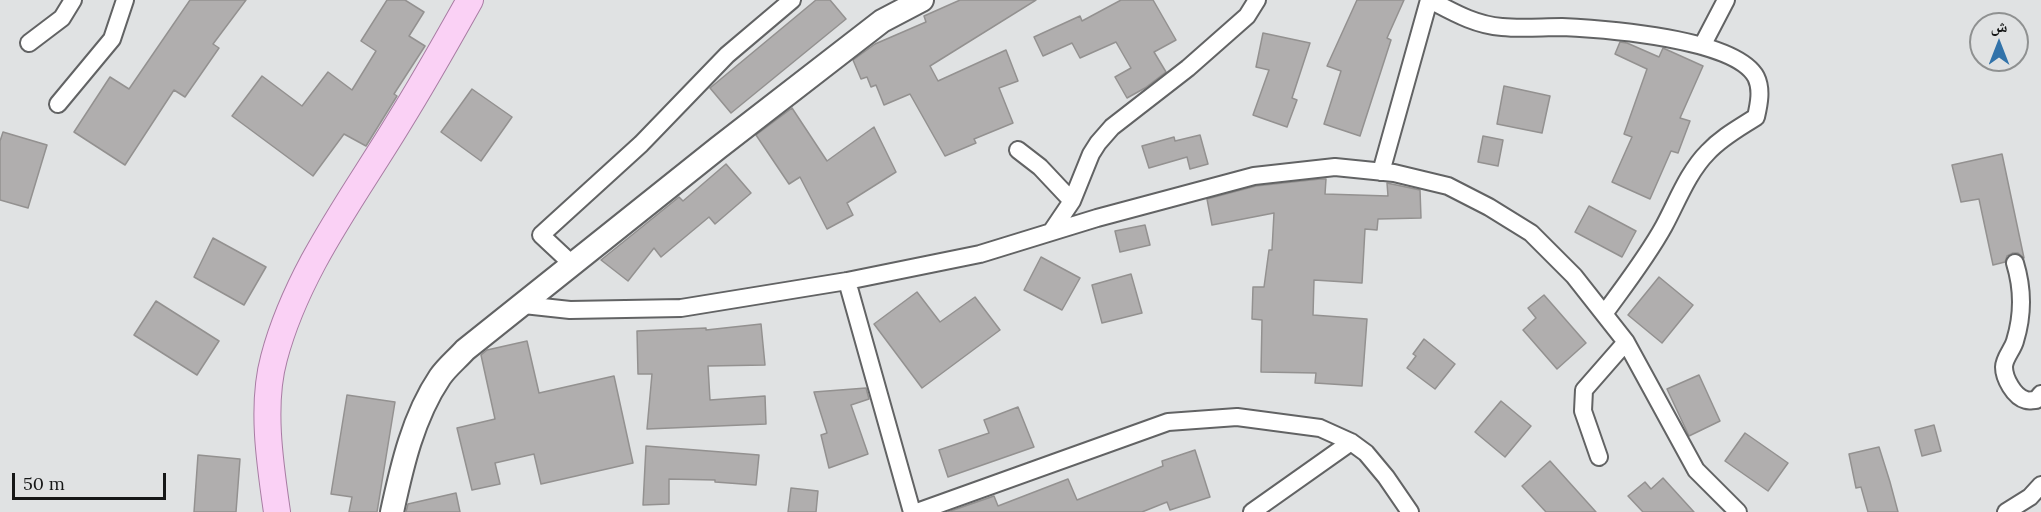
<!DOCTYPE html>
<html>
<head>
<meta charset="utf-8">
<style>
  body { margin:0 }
  #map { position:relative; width:2041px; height:512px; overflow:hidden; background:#e0e2e3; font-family:Lora,"Noto Naskh Arabic",serif }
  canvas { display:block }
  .north { position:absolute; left:1969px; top:12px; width:60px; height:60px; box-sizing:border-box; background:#e0e2e3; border:2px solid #8f9191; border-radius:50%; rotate:0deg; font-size:16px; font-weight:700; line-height:24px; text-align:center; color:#161717 }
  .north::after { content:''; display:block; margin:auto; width:21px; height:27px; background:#3273aa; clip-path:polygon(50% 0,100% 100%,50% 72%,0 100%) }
  .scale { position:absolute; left:12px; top:473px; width:154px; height:27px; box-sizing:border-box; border:3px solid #161717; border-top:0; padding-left:8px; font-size:18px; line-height:21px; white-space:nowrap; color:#161717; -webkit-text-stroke:4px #e0e2e3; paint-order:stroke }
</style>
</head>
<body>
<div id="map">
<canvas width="2041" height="512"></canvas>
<div class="north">ش</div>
<div class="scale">50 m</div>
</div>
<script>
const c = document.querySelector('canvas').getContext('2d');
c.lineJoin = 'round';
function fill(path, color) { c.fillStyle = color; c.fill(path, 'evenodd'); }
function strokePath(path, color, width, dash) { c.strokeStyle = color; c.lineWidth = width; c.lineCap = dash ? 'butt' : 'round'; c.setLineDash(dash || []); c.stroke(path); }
const building = new Path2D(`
  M190 0H246L213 44 219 48 185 97 174 90 125 165 74 132 110 77 129 89Z
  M387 0H405L424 12 409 36 425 46 394 94 397 96 366 146 344 134 313 176 232 116 262 76 302 106 328 72 352 90 376 51 361 41Z
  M816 0H830L846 19 731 113 710 88Z
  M960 0H1036L930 66 938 81 1006 50 1018 81 999 88 1013 123 974 139 976 143 945 156 910 94 884 105 876 85 871 87 867 77 861 79 853 60 875 44 926 22 924 16Z
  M1121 0H1153L1176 40 1154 52 1166 72 1145 88 1127 98 1115 77 1131 68 1116 42 1080 58 1072 43 1043 56 1034 37 1080 16 1082 21Z
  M1357 0H1404L1387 38 1391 40 1360 136 1324 124 1341 71 1327 66Z
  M1263 33 1310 43 1292 98 1297 100 1287 127 1253 115 1269 70 1256 67Z
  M1620 42 1627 43 1659 57 1663 48 1703 66 1680 118 1690 121 1678 153 1671 151 1650 199 1612 182 1632 137 1624 134 1647 69 1615 54Z
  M1504 86 1550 96 1542 133 1497 124Z
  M472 89 512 117 481 161 441 132Z
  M792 108 827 161 874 127 896 172 847 203 853 215 827 229 800 177 789 184 756 135Z
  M3 132 47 145 28 208 0 200V141Z
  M1200 135 1208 164 1190 169 1187 157 1149 168 1142 146 1174 137 1175 141Z
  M1483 136 1503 140 1498 166 1478 162Z
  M2002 154 2024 258 2018 253H2013L2007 256 2005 262 1993 265 1979 199 1961 202 1952 165Z
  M726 164 751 193 715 224 709 217 661 257 654 248 628 281 601 260 679 197 683 201Z
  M1320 179H1326L1325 194 1388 196 1387 183 1420 190 1421 218 1378 219 1377 230 1365 229 1362 283 1314 280 1313 315 1367 319 1362 386 1315 383 1316 373 1261 372 1262 320 1252 319 1253 287H1264L1269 250H1272L1274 213 1212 225 1207 199 1256 186Z
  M1589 206 1636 231 1622 257 1575 232Z
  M1145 225 1150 245 1120 252 1115 231Z
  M213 238 266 267 244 305 194 277Z
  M1041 257 1080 278 1062 310 1024 290Z
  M1131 274 1142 313 1102 323 1092 285Z
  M1659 277 1693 305 1662 343 1628 315Z
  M917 292 940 322 975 297 1000 330 922 388 874 324Z
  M1544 295 1586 343 1557 369 1523 330 1536 318 1528 308Z
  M156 301 219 341 197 375 134 335Z
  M761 324 765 365 708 366 710 400 765 396 766 424 647 429 652 374H638L637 331 706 328V330Z
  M1424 339 1455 364 1435 389 1407 368 1416 356 1413 354Z
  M527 341 539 393 614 376 633 463 541 484 534 454 495 463 500 484 472 490 457 428 495 419 481 355 487 350Z
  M1699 375 1720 421 1689 436 1667 389Z
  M866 388 869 399 851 405 868 454 829 468 821 435 827 433 814 392Z
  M347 395 395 402 377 512H349L352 497 331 494Z
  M1501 401 1531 426 1505 457 1475 432Z
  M1018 407 1034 447 948 477 939 450 989 433 984 420Z
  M1934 425 1941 451 1922 456 1915 430Z
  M1745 433 1788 463 1768 491 1725 461Z
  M646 446 759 455 756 485 715 482V480L669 479V504L643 505Z
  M1879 447 1890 482 1898 512H1868L1861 487 1856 488 1849 454Z
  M1195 450 1210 497 1170 510 1167 502 1142 512H948L994 496 998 506 1068 479 1077 500 1163 466 1162 461Z
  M198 455 240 459 236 512H194Z
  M1550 461 1596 512H1546L1522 486Z
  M1663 478 1694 512H1643L1628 496 1645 482 1651 489Z
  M791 488 818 491 816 512H788Z
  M456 493 460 512H406L408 504Z`);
fill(building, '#b0aeae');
strokePath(building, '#939190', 1.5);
const street = new Path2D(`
  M1430 0C1453 12 1475 25 1502 27 1522 29 1542 27 1562 27 1604 29 1735 38 1756 77 1762 89 1759 104 1756 117 1739 128 1722 137 1708 152 1688 172 1677 202 1664 226 1647 257 1625 285 1604 314
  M29 43 62 18 73 0
  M1702 46 1726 0
  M58 104 112 39 125 0
  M1018 150 1040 167 1072 201
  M1381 172 1429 0
  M1051 232 1072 201 1091 154 1098 143 1112 127 1188 68 1247 16 1257 0
  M2015 263C2023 289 2023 315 2015 341 2013 349 2004 358 2004 367 2004 378 2014 397 2026 400 2029 401 2032 400 2036 400L2041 394
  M572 264 541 235 641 144 727 55 792 0
  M847 281 912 512
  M524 305 570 310 681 308 847 281 980 254 1097 218 1254 176 1335 167 1394 173 1448 186 1489 207 1531 233 1574 276 1626 342 1696 470 1738 512
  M1599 457 1583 411 1584 390 1626 342
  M917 512 1168 422 1237 417 1320 428 1351 442 1366 453 1386 477 1410 512
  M1252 512 1351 442
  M2006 512 2030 497 2041 485`);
const secondary = new Path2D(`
  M392 512C402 466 413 417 440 377 447 367 457 359 465 350L718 148 882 21 922 0`);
const primary = new Path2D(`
  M277 512C270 464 261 405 274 358 297 271 353 198 399 122 424 82 447 41 470 0`);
strokePath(street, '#626364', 20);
strokePath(secondary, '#626364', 26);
strokePath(primary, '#a87ca3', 28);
strokePath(street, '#fff', 16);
strokePath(secondary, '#fff', 22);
strokePath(primary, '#fad1f5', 26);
</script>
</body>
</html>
